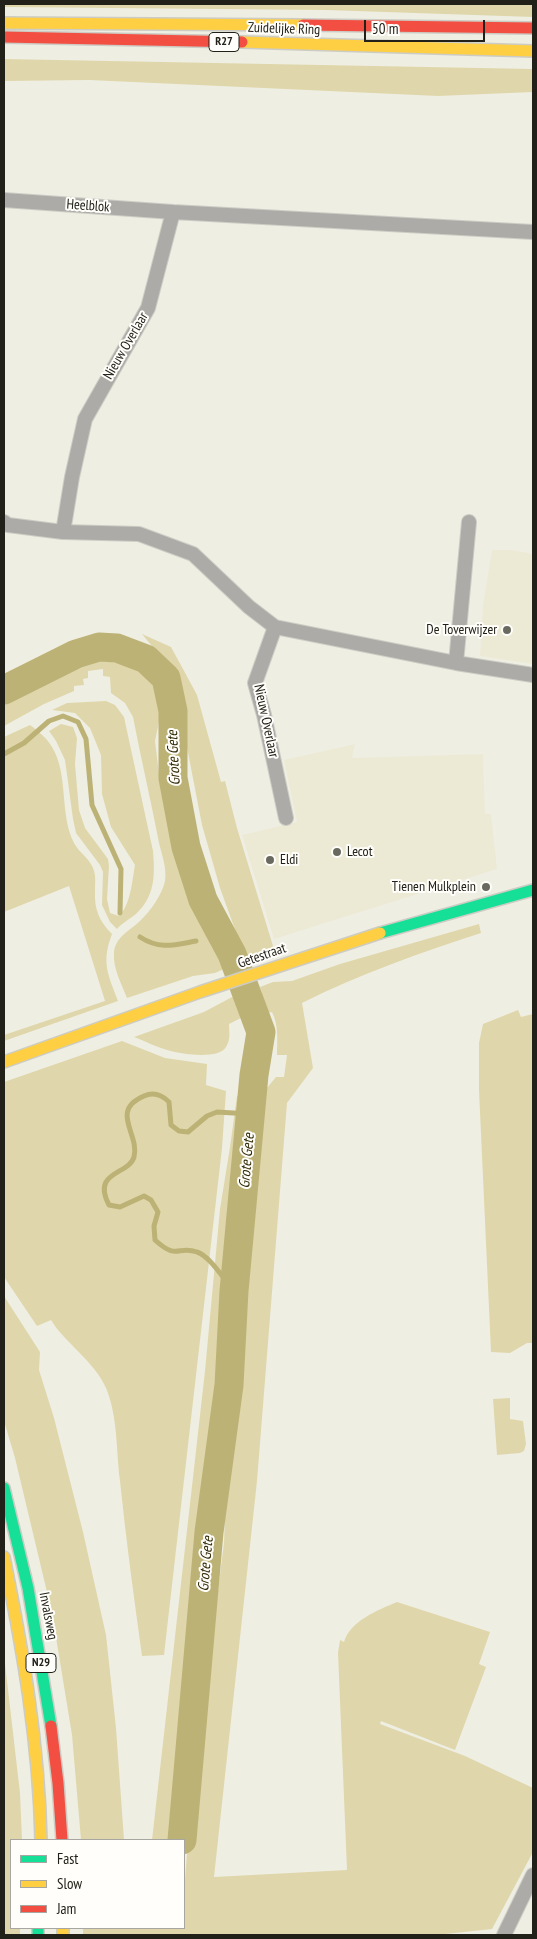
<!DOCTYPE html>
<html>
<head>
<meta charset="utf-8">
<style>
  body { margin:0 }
  #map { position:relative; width:537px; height:1939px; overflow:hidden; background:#efeee3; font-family:"PT Sans Narrow",sans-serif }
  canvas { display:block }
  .frame { position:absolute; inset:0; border:5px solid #222119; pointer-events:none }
  .legend { position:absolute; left:10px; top:1839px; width:175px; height:90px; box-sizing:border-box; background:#fffefa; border:1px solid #a7a6a0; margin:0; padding:6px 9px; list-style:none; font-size:15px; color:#222119 }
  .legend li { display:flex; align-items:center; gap:10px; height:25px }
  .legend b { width:25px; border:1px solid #a7a6a0 }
  .scale { position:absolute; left:364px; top:20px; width:121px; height:22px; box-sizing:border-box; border:2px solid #222119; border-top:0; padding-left:6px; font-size:15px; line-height:18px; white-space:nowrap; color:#222119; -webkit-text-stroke:4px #fffefa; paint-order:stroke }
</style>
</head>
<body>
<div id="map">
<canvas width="537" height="1939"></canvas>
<div class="frame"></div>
<ul class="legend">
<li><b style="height:6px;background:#16e098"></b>Fast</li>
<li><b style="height:6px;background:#ffcf43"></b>Slow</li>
<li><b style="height:6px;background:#f24e42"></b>Jam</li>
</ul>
<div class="scale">50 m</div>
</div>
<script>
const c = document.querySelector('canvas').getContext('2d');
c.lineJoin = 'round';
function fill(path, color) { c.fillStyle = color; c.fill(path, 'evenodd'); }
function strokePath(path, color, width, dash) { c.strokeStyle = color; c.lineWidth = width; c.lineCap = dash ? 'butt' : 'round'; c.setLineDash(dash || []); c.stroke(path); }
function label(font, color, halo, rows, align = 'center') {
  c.font = font + ' "PT Sans Narrow",sans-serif'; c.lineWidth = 4; c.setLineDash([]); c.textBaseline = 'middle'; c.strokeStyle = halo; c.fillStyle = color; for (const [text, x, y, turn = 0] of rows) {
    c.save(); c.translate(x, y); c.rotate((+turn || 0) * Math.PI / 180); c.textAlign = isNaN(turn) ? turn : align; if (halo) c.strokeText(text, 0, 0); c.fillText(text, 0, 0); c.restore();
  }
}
fill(new Path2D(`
  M492 550H512L533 554V664L480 656 483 605Z
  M355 744 352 758 483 754 485 814H491L497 869 274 939 242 835 297 822 284 760Z`), '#ecead5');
fill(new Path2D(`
  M4 4H533V17L326 10 4 7Z
  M4 59 533 69V92L438 96 89 80 4 81Z
  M142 634 171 647 183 669 197 695 221 782 225 781 237 828 273 946 271 949 245 957 220 888 202 825 185 737 178 683 170 668Z
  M106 657 130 659 142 665 150 673 159 694 161 712 155 741 161 790 183 883 189 881 208 933 220 943 225 951 229 963 224 969 215 973 193 976 127 998C122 985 113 969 114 954 114 937 131 930 141 920 151 910 162 895 165 881 167 869 162 855 159 843 151 801 141 759 133 717L125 703 111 693 110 677 103 676V669L88 671V678L83 679 84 685 74 686V691L44 704 4 726V701C23 696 36 681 54 672 70 663 88 660 106 657Z
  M106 701 115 705 124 717 153 851C155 876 155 896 136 914 130 919 122 923 117 929L110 922 102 905 103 872 100 865 76 833 73 819 65 760 56 741 49 731 61 724 73 727 77 738 75 764 79 810 85 828 108 859 109 866 107 899 110 913 119 916C131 904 132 881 135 865L111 827 102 794 101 755 90 728 75 713 52 710 67 703Z
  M30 725C38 731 47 738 52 747 69 775 59 813 74 843 79 853 91 859 94 871 96 877 95 884 95 890 94 909 99 921 112 934 101 963 108 974 118 1001L4 1041V1035L105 1001 69 886 4 912V737Z
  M479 924 481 933C420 953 359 974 302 1003L313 1068 287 1103 257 1481 214 1877 347 1870 338 1653 340 1640 344 1642C350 1621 378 1610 397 1602L490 1632 479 1664 486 1667 455 1750 381 1721 380 1724 465 1756 533 1788V1852L492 1929 436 1935H83V1928H184L185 1880 190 1813 224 1543 226 1491 235 1414 259 1174 261 1098 262 1094 276 1077H284L287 1055H277C277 1041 279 1026 272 1012L264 1014 257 994 262 993 260 987 273 982 292 981 340 964Z
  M234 996 236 1001 241 1000 247 1015 229 1024C229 1032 231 1039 226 1047 219 1060 180 1054 167 1050 156 1047 145 1041 134 1037L204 1012Z
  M518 1010 521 1017 533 1014V1343H527L510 1353 491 1352 479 1090V1043L483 1024Z
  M122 1041 165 1058 207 1064 206 1085 226 1091 222 1148 164 1655 142 1656C134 1598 126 1540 120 1481 116 1450 118 1417 106 1388 95 1362 64 1342 51 1320L37 1326 4 1277V1082Z
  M237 1096H246L247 1100 233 1246 226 1275 197 1598 171 1840H152L205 1371 220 1209 230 1147Z
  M4 1296 40 1352 39 1370 54 1418 83 1532 106 1635 116 1728 124 1840H81L72 1735 52 1613 15 1458 4 1421Z
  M510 1398V1419L523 1421 526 1444 524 1451 520 1453 497 1455 493 1399Z
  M4 1655 20 1793 22 1840H11V1928H20V1935H4Z`), '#dfd7ab');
strokePath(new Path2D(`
  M4 754 24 743 49 721 63 716 78 722 86 739 92 805 121 869 120 913
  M210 935 219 930
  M140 937C160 950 174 945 196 941
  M252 1009 262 1005
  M234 1291C225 1281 210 1256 197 1252 177 1245 178 1261 155 1240L154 1226 158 1212 151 1200 144 1196 120 1207 109 1205C91 1171 129 1175 134 1157 140 1134 109 1111 144 1096 153 1092 162 1095 169 1102L171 1125 179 1131 188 1132 207 1116 217 1112 250 1114`), '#bdb276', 5);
strokePath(new Path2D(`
  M4 690 76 654 99 647 117 648 146 659 166 678 173 711V778L186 847 203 900 232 954 261 1032 254 1075 234 1291 229 1385 209 1532 182 1840`), '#bdb276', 29);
const street = new Path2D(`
  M4 200 173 212
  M533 232 173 212 148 308 85 419 72 477 63 532 139 534 193 554 249 607 275 627 456 663 533 675
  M4 522 8 525 63 532
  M275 627 255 683 264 715 286 818
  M456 663 469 522
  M504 1935 533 1875`);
const fast = new Path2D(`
  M380 933 533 890
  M4 1488 28 1588 51 1726
  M38 1928V1935`);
const slow = new Path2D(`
  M4 23 303 25
  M242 42 533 51
  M4 1062 200 992 380 933
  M4 1557C23 1651 39 1744 41 1840
  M63 1928V1935`);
const jam = new Path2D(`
  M303 25 533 28
  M4 37 242 42
  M51 1726 58 1783 62 1840`);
strokePath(street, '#cdccc4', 16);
strokePath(fast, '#cdccc4', 14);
strokePath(slow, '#cdccc4', 14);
strokePath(jam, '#cdccc4', 14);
strokePath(street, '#acaba7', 14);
strokePath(fast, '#16e098', 11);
strokePath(slow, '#ffcf43', 11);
strokePath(jam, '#f24e42', 11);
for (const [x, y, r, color] of [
  [507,630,5,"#6a6960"],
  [337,852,5,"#6a6960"],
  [270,860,5,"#6a6960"],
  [486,887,5,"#6a6960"]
]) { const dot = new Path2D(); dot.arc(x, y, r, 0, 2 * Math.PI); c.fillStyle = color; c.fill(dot); strokePath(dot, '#fffefa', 2); }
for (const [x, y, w] of [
  [224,42,30],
  [41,1663,30]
]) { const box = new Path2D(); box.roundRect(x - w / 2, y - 9.5, w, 19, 4); c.fillStyle = '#fffefa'; c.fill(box); strokePath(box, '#222119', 1); }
label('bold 12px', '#222119', null, [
  ["R27",224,42],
  ["N29",41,1663]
]);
label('14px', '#222119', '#fffefa', [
  ["Zuidelijke Ring",284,29,2],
  ["Heelblok",88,206,4],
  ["Nieuw Overlaar",126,346,-60],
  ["Nieuw Overlaar",266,721,78],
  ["Getestraat",262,956,-19],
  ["Invalsweg",48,1616,79]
]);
label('14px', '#222119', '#fffefa', [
  ["De Toverwijzer",497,630],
  ["Lecot",347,852,"left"],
  ["Eldi",280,860,"left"],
  ["Tienen Mulkplein",476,887]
], 'right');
label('italic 15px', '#332c08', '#fffefa', [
  ["Grote Gete",174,758,-93],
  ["Grote Gete",247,1161,-85],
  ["Grote Gete",206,1564,-85]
]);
</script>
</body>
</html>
